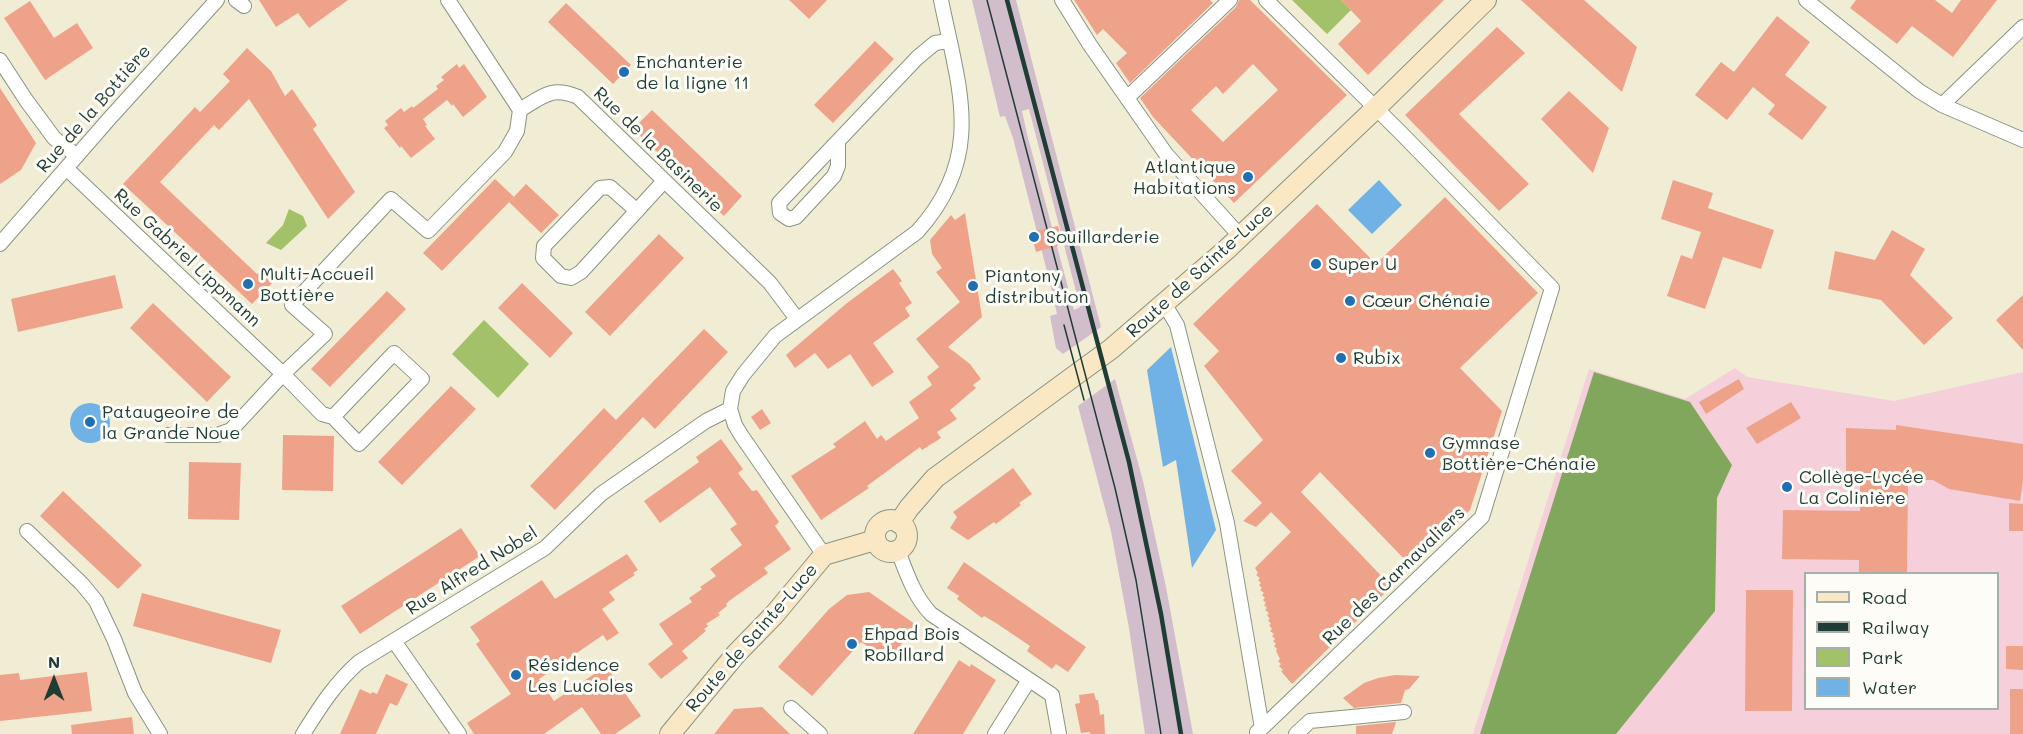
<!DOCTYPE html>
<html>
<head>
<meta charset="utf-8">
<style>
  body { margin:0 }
  #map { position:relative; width:2023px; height:734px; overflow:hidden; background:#f1ecd4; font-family:Mali,sans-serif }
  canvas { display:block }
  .legend { position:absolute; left:1804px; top:572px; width:195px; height:138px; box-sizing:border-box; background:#fdfcf7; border:2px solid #a4b0a9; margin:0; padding:8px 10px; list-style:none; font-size:18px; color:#1f3d34 }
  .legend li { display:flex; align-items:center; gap:12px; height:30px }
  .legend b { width:30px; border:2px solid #a4b0a9 }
  .north { position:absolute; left:24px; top:650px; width:60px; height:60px; -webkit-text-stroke:4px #fdfcf7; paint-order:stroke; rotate:0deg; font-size:16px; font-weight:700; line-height:24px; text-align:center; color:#1f3d34 }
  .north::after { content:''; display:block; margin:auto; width:21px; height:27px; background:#1f3d34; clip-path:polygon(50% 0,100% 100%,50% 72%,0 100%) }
</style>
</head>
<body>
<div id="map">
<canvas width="2023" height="734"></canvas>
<ul class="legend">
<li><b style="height:8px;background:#fae7c3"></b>Road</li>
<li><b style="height:8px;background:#1f3d34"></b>Railway</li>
<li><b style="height:16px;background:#a2c169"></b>Park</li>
<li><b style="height:16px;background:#70b2e5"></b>Water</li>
</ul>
<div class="north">N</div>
</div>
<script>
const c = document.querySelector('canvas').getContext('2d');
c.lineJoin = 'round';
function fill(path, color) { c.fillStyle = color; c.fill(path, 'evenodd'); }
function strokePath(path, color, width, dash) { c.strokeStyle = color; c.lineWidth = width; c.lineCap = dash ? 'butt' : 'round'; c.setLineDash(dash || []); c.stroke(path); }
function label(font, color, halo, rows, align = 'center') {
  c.font = font + ' Mali,sans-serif'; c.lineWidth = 6; c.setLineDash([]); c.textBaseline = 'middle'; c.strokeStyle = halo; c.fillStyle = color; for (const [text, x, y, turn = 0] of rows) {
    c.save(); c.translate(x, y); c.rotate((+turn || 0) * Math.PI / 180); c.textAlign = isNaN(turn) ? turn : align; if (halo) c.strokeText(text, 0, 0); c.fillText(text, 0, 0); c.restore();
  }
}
fill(new Path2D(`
  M1735 368 1747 377 1894 401 2023 372V734H1473L1589 369 1685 399ZM1806 574H1998V708H1806Z`), '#f5cfd9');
fill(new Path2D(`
  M972 0H1016L1101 327 1063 354 1056 348 1050 316 1057 314 1052 291 1013 138 1005 116 1000 117ZM1029 109 1080 307 1074 310 1027 134 1022 111Z
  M1115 379 1143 481 1166 587 1193 734H1145L1129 628 1111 531 1078 406Z`), '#d1bdcb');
fill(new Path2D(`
  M1292 0H1341L1351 10 1327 34Z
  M289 209 303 216 307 226 281 250 266 243 283 225Z
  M484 320 529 364 498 398 452 354Z`), '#a2c169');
fill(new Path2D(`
  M1594 372 1690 402 1732 465 1717 498 1715 611 1616 734H1480Z`), '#81a75d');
fill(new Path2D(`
  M1379 180 1402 205 1372 234 1348 210Z
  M1171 347 1216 530 1192 568 1176 460 1163 467 1147 370Z
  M70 423a20 20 0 1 1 40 0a20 20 0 1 1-40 0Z`), '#70b2e5');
fill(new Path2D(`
  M259 0H348L309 28 298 13 276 27Z
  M789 0H827L809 19Z
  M1074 0H1210L1213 3 1130 83 1116 63 1127 53 1103 29 1097 35Z
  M1239 0H1250L1347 95 1234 203 1153 117 1140 98 1236 7ZM1253 64 1278 90 1223 142 1191 110 1216 86 1223 94Z
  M1341 0H1444L1368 75 1338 44 1361 21Z
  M1521 0H1584L1637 47 1622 92Z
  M1856 0H1935L1952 13 1961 0H1997L1953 57 1912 26 1897 44 1850 8Z
  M30 1 54 38 77 23 93 48 45 80 4 18Z
  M566 3 631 65 613 84 548 22Z
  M1777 16 1810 42 1785 75 1827 107 1802 140 1768 114 1775 105 1753 87 1727 120 1695 95 1721 62 1734 72Z
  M1497 27 1525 53 1459 114 1529 184 1499 211 1405 115Z
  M875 41 894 59 833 123 814 105Z
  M247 48 271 71 285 96 292 89 317 125 313 129 355 192 328 219 249 99 219 130 214 125 160 182 257 274 265 269H270L279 276 252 304 123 184 195 107 200 112 230 81 223 74Z
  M457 64 459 68 464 64 487 97 463 117 453 104 452 106 447 100 423 119 427 125 425 126 435 139 411 158 401 146 400 148 384 128 388 125 385 121 401 108 404 112 412 106 413 108 438 89 436 86 444 80 441 77Z
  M0 88 36 143 21 170 0 184Z
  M1569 91 1609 128 1593 173 1541 119Z
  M652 110 742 196 724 216 633 129Z
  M495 179 514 197 442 271 423 253Z
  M1673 180 1713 193 1708 208 1774 230 1761 269 1723 257 1705 309 1667 296 1681 255 1692 259 1701 232 1661 219Z
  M526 184 559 215 541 233 509 202Z
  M1445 197 1538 293 1460 368 1502 411 1470 510 1412 567 1320 472 1301 492 1390 585 1389 586 1390 588 1292 684 1281 671 1283 670 1279 666 1281 664 1278 661 1280 659 1276 651 1277 649 1274 646 1276 644 1273 641 1275 639 1272 636 1274 634 1270 631 1272 629 1269 625 1271 624 1268 620 1270 619 1267 615 1269 613 1265 610 1267 608 1264 605 1266 603 1263 600 1265 598 1262 595 1264 593 1260 590 1262 588 1259 585 1261 583 1258 580 1260 578 1256 575 1258 573 1255 568 1291 532 1271 512 1256 527 1243 521 1262 503 1231 471 1263 440 1204 366 1219 351 1193 324 1317 204 1376 264Z
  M965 213 982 317 948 347 970 364 981 379 973 385 976 388 950 410 957 419 937 432 941 438 922 450 920 447 867 486 869 488 821 520 791 476 836 447 833 444 865 421 877 439 881 435 886 441 919 418 909 402 932 385 927 377 939 367 916 339 960 302 936 272 942 268 932 254 930 240 951 215 955 220Z
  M1058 226 1063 244 1036 252 1031 232Z
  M1892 230 1925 249 1910 275 1953 318 1924 345 1881 300 1828 289 1835 251 1875 260Z
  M659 234 684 258 610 336 585 312Z
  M893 269 902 281 899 283 912 303 905 308 910 316 873 343 894 372 872 387 850 354 828 369 815 353 795 368 786 355 847 303Z
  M115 275 123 308 18 332 11 299Z
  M522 283 573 333 550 358 498 308Z
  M387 291 406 309 330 387 311 369Z
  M2023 295V350L1996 320Z
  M153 303 231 377 207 402 130 328Z
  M704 329 728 352 655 429 643 417 555 510 530 486 604 408 616 420Z
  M1739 379 1744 389 1706 414 1699 402Z
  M451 386 476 409 402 485 378 462Z
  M1791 402 1801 418 1757 444 1746 428Z
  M762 409 771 423 760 430 751 417Z
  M1896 425 2023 444V481L2020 501 1949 489 1933 480H1908L1907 573H1859V560L1782 559 1783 510 1860 511V481L1846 480V428L1896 430Z
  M283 435 334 436 333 491 282 490Z
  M721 439 743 469 738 473 752 491 757 490 779 522 775 526 791 549 764 568 768 573 729 601 726 604 727 606 718 613 720 615 706 624 708 626 704 629 706 631 682 651 688 658 661 679 648 664 673 644 659 624 692 602 689 598 702 589 700 587 716 576 710 569 742 545 730 529 737 524 710 487 660 523 644 501 699 462 696 457Z
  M189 462 241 463 239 520 188 519Z
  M1013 468 1032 494 1019 503 1021 505 996 524 994 522 968 540 950 528 957 517 953 512Z
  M63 491 142 565 118 589 40 516Z
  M2009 503 2023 504V531H2009Z
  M461 528 480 556 360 634 341 606Z
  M627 554 638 570 633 573 635 575 609 592 615 600 602 609 619 633 607 641 603 635 539 679 554 701 606 666 641 716 615 734H601L582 707 544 734H474L467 723 511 694 476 644 480 641 470 627 542 580 555 599Z
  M964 562 1086 647 1068 672 1056 664 1052 669 1027 651 1030 646 996 623 984 616 982 618 957 599 959 596 947 588Z
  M1746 590H1793L1792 711H1745Z
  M869 592 915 624 890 661 861 642 812 696 778 667 829 609 847 595Z
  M142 593 281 630 271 663 133 626Z
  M2006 646H2023V670L2006 669Z
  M959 660 970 667 971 664 996 680 963 734H913Z
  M87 672 92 711 0 721V675L19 673 20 680Z
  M386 674 408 684 397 706 390 703 376 734H340L360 689 371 694 372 692 377 694Z
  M1395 675 1420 676 1409 689 1405 690 1401 703 1354 708 1343 698 1364 683 1378 678Z
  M2010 689H2023V734H2010Z
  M1094 693 1096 700H1098L1100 715 1104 714 1105 734H1090V732L1081 733 1075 704 1080 703 1079 695Z
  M762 707 790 734H714L734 709Z
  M132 717 134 734H72L71 725Z
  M1396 722 1392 734H1356V726Z`), '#efa28a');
const street = new Path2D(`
  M236 0 244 6
  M448 0 520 110C543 96 551 86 578 97L770 283 797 319
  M1062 0 1090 45 1166 154 1241 237
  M1806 0 1919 91 1942 105 2023 140
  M0 60 26 100 54 138 77 156
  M1127 98 1230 0
  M1942 105 2023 27
  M838 143V166L834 176 796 217 789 219 780 213 779 203 917 58 935 43 949 41
  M66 168 283 374 325 334 292 305 391 199 428 231 505 152 517 131 520 110
  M637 211 610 187 600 188 544 246 543 258 561 276 571 278 581 272 664 181
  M0 244 109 119 217 0
  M1165 305 1177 325 1227 523 1262 728 1257 732
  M168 435H217L231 430 283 374 322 414 333 417 359 444 422 379 394 353 333 417
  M27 531 82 584 96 601 114 639 135 693 160 734
  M898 551C907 574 914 596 931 614L1052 695 1059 734
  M824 555 741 435 735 425 730 409 733 391 743 375 775 336 917 232C986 156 959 89 941 0
  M394 641 459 734
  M791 708 820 734
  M1262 728 1482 517 1552 288 1401 133 1266 0
  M303 734C320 707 335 683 359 662L545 548 601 494 706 421 730 409
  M995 734 1029 680
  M1296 734 1310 721 1404 712`);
const secondary = new Path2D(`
  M875 536a16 16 0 1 1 32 0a16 16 0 1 1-32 0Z
  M899 523 909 508 935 478 1111 349 1226 250 1375 109 1486 0
  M670 734 736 654 774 615 824 555 875 540`);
strokePath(street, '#889484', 16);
strokePath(secondary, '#889484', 22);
strokePath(street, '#fff', 14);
strokePath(secondary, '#fae7c3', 20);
strokePath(new Path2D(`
  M987 0 1115 488 1136 580 1161 734
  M1064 325 1084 400`), '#1f3d34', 1.5);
strokePath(new Path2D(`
  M1007 0 1129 462 1161 614 1181 734`), '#1f3d34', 4.5);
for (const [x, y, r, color] of [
  [624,72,6,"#1f6fb2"],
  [1248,177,6,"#1f6fb2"],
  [1034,237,6,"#1f6fb2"],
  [1316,264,6,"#1f6fb2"],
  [248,284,6,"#1f6fb2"],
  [973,286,6,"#1f6fb2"],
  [1350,301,6,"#1f6fb2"],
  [1341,358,6,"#1f6fb2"],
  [90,422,6,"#1f6fb2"],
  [1430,453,6,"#1f6fb2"],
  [1787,487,6,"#1f6fb2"],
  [852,644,6,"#1f6fb2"],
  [516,675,6,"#1f6fb2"]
]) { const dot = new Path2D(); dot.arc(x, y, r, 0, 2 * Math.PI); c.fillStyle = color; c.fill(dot); strokePath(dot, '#fdfcf7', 2); }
label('18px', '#1f3d34', '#fdfcf7', [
  ["Enchanterie",636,62],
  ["de la ligne 11",636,83],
  ["Atlantique",1236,167,"right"],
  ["Habitations",1236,188,"right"],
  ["Souillarderie",1046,237],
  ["Super U",1328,264],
  ["Multi-Accueil",260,274],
  ["Bottière",260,295],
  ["Piantony",985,276],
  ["distribution",985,297],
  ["Cœur Chénaie",1362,301],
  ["Rubix",1353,358],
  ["Pataugeoire de",102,412],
  ["la Grande Noue",102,433],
  ["Gymnase",1442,443],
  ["Bottière-Chénaie",1442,464],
  ["Collège-Lycée",1799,477],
  ["La Colinière",1799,498],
  ["Ehpad Bois",864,634],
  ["Robillard",864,655],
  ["Résidence",528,665],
  ["Les Lucioles",528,686]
], 'left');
label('18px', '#1f3d34', '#fdfcf7', [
  ["Rue de la Bottière",94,109,-49],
  ["Rue de la Basinerie",658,150,44],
  ["Rue Gabriel Lippmann",187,258,43],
  ["Route de Sainte-Luce",1200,271,-42],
  ["Rue Alfred Nobel",472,571,-32],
  ["Rue des Carnavaliers",1394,576,-44],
  ["Route de Sainte-Luce",752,638,-49]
]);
</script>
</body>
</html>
